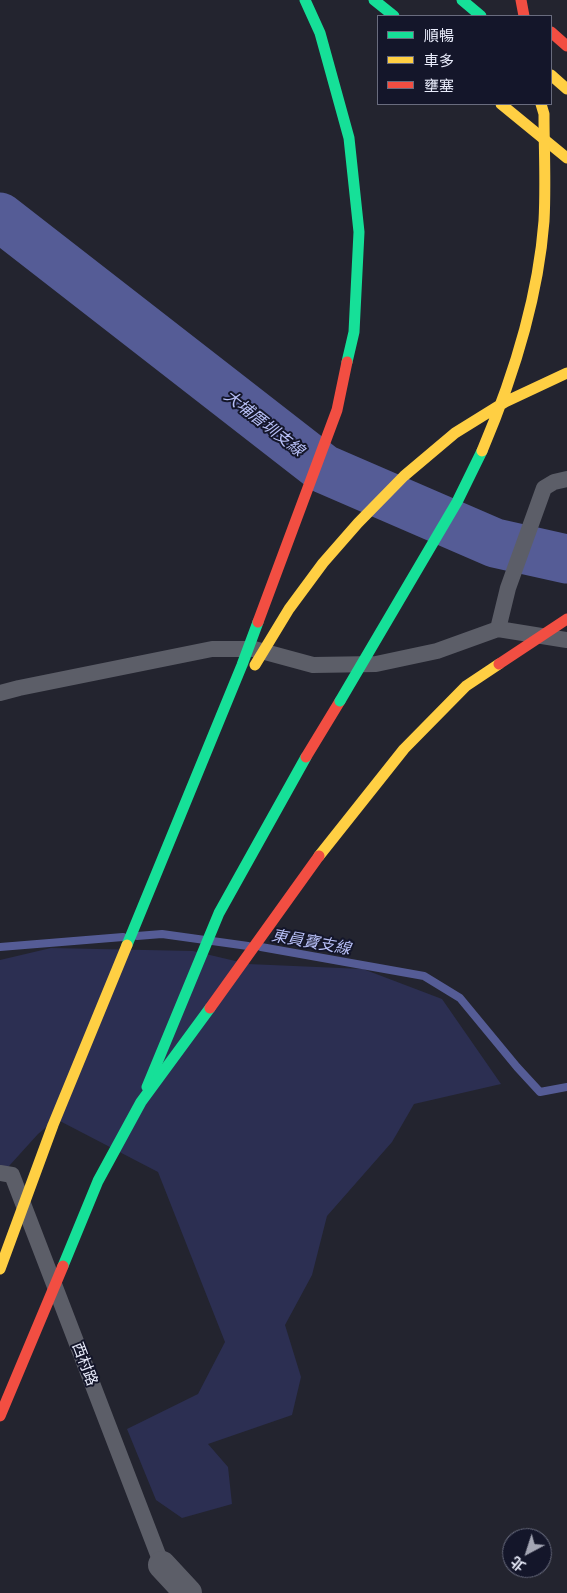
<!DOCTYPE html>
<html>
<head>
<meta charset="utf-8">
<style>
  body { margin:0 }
  #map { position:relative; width:567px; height:1593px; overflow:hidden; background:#23242f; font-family:"Exo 2","Noto Sans TC",sans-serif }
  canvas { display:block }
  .legend { position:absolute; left:377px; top:15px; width:175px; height:90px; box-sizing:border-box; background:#14162a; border:1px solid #696c7e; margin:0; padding:6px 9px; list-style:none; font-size:15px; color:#e9ecfb }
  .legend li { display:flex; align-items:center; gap:10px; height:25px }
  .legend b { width:25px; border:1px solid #696c7e }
  .north { position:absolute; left:502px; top:1528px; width:50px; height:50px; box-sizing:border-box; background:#14162a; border:1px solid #696c7e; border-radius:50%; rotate:220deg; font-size:14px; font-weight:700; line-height:20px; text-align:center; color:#e9ecfb }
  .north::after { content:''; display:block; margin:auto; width:18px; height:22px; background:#a4a6b4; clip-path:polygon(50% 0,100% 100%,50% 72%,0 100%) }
</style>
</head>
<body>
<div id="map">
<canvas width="567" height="1593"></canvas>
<ul class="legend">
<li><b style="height:6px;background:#16e098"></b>順暢</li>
<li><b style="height:6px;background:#ffcf43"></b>車多</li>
<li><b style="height:6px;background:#f24e42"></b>壅塞</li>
</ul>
<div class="north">北</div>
</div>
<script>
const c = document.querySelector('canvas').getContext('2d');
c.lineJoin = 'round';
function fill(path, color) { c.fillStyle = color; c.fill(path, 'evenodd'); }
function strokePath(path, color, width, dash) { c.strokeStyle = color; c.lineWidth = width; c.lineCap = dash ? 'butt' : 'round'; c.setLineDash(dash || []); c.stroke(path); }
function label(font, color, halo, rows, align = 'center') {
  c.font = font + ' "Exo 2","Noto Sans TC",sans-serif'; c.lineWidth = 4; c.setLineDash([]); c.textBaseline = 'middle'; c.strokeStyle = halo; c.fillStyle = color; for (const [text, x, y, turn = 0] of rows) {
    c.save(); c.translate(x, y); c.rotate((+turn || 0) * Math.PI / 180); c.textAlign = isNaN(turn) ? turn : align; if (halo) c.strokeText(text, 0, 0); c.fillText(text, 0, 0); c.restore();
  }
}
fill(new Path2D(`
  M51 948 193 951 248 964 363 969 442 999 501 1084 414 1104 392 1142 327 1216 312 1275 285 1325 301 1377 292 1415 208 1444 228 1467 232 1504 182 1518 156 1500 127 1429 198 1394 225 1342 158 1172 56 1119 38 1134 0 1176V960Z`), '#2c2f52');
strokePath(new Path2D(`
  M137 936 162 934 248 946
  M0 947 123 937
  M261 947 424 976 460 998 517 1067 540 1092 567 1087`), '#555c96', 8);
strokePath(new Path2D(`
  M0 217 324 469 495 543 567 559`), '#555c96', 49);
strokePath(new Path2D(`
  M498 629 508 588 544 488 554 482 567 479
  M0 693 19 688 212 649H254L313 665 376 664 437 651 498 629 567 640
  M0 1173 12 1175 162 1565`), '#5c5e68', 16);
strokePath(new Path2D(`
  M162 1565 188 1593`), '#5c5e68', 28);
strokePath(new Path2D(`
  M374 0 394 16
  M462 0 481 16
  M147 1087 219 913 306 757`), '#16e098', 11);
strokePath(new Path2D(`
  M551 75 567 89
  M501 104 567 158`), '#ffcf43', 11);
strokePath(new Path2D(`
  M551 32 567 46
  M306 757 340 701`), '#f24e42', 11);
strokePath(new Path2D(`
  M305 0 320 33 349 138 359 232 354 332 347 362
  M340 701 457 502 482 451
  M127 945 242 665 258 622
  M63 1266 98 1181 141 1102 210 1008`), '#16e098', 11);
strokePath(new Path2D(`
  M482 451C513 378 538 300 544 221 546 185 544 149 544 114L541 104
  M255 665 289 609 323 563 358 523 404 476 455 433 505 402 567 373
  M319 856 404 749 466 686 499 664
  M0 1269 53 1125 127 945`), '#ffcf43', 11);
strokePath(new Path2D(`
  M521 0 524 16
  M258 622 337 410 347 362
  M499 664 567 619
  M210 1008 319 856
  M0 1416 63 1266`), '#f24e42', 11);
label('15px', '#e9ecfb', '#14162a', [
  ["西村路",85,1364,69]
]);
label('italic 16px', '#b7bff6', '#14162a', [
  ["大埔厝圳支線",264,423,38],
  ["東員寶支線",311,942,10]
]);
</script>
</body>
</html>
